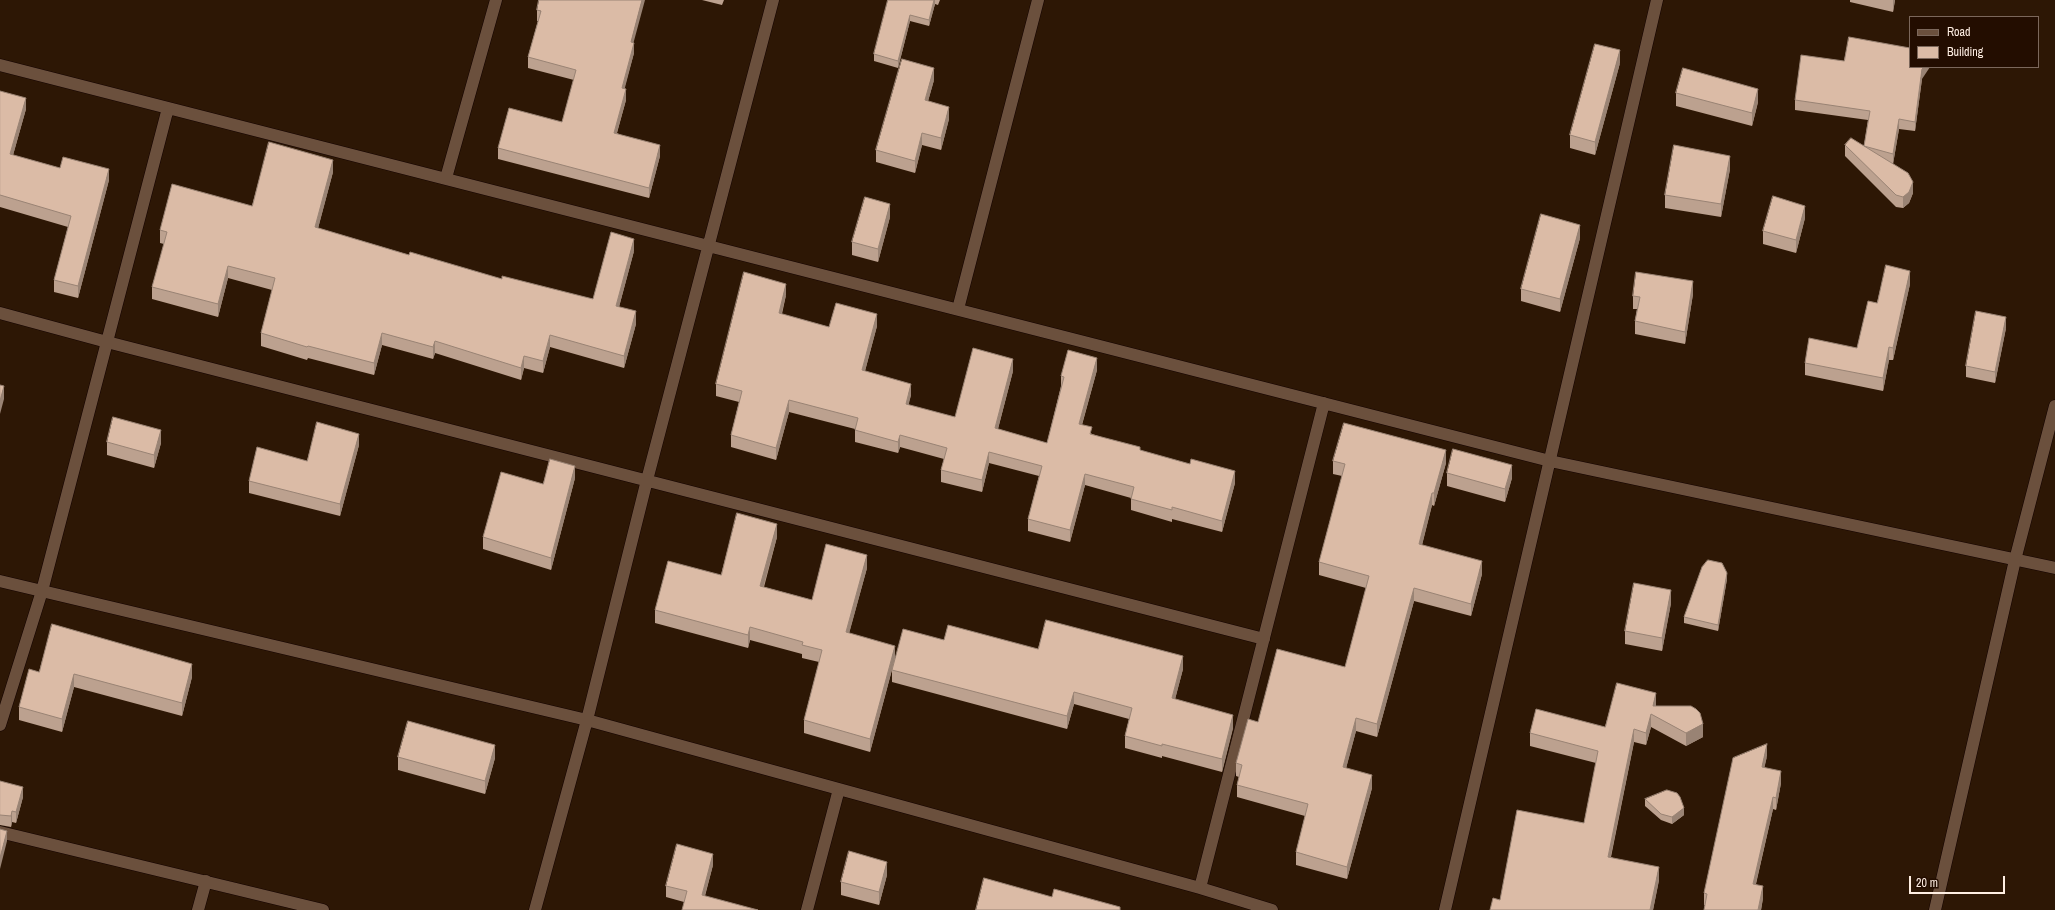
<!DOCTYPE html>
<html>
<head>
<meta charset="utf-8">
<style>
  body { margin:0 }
  #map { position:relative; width:2055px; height:910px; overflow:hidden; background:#2d1705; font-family:"Archivo Narrow",sans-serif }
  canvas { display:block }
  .legend { position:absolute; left:1909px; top:16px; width:130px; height:52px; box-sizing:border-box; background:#230d00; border:1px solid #7b675b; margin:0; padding:5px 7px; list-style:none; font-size:12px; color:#ffefe3 }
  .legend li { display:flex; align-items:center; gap:8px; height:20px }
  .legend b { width:20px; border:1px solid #7b675b }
  .scale { position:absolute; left:1909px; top:876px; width:96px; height:18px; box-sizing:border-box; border:2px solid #ffefe3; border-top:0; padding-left:5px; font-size:12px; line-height:14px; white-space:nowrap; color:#ffefe3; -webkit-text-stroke:3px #230d00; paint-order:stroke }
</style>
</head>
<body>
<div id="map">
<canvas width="2055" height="910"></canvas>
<ul class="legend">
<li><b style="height:5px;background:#6b503d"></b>Road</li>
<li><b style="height:11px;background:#dbbba6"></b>Building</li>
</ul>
<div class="scale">20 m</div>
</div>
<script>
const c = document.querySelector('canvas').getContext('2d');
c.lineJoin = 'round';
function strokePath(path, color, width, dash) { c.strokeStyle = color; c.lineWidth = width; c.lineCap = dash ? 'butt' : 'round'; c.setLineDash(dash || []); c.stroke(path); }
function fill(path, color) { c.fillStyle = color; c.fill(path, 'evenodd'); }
const minor = new Path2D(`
  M0 65 1550 461 2055 568
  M446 178 496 0
  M958 309 1038 0
  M0 313 107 342 1264 639
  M0 581 587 720 1200 888 1272 910
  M0 725 42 591 168 108
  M0 832 323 910
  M1200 888 1324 403
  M198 910 206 881
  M535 910 587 720 647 480 773 0
  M807 910 839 789
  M1445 910 1657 0`);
const tertiary = new Path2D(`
  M1935 910 2015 560 2055 406`);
strokePath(minor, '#140300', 13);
strokePath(tertiary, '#140300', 13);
strokePath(minor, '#6b503d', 12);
strokePath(tertiary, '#6b503d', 12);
fill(new Path2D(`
  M702 0H724L722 5Z
  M888 0H940L938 5 935 4 929 26 910 21 898 68 874 61V54Z
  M1850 0H1895L1893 12 1850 2Z
  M537 10 633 42 634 53 624 89 626 100 617 133 660 156 649 198 498 159V148L562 122 574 80 528 68V57L538 21H537Z
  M1620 63 1595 155 1570 148V135Z
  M1922 79 1915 131 1899 129 1893 164 1913 193 1909 203 1903 208 1896 207 1845 156V145L1864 146 1868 120 1795 110V100Z
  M934 80 928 101 949 119 941 150 922 145 915 173 876 162V150Z
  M0 91 26 109 13 155 60 168 109 180 78 298 54 292V280L68 227 0 207Z
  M1676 93 1758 102 1752 126 1676 106Z
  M1730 169 1721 217 1665 208V195Z
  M333 172 318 228 409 255 502 279 593 299 634 251 619 307 636 324 624 368 550 347 543 373 524 368 521 380 435 353 433 359 382 345 374 375 308 358 307 360 261 346V333L272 290 228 278 218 317 152 299V287L164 244 160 243V230L252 206Z
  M890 217 878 262 852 255V242Z
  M1805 218 1796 253 1763 244V231Z
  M1580 238 1560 312 1521 301V289Z
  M1910 284 1893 360H1889L1883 391 1805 375V363L1857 348 1877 303Z
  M1693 294 1685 344 1635 334V321L1637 309H1633V296Z
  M786 295 782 314 829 327 877 326 865 371 911 395 908 405 955 417 1013 371 998 429 1047 443 1061 386V376L1097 370 1082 425 1092 434 1140 450 1235 483 1222 532 1172 519V522L1131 510V498L1085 485 1070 542 1028 531V519L1039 476 989 463 982 492 941 482V470L944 459 900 447 898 453 855 442V429L789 412 776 460 731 447V435L739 402 716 396V384Z
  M2006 328 1995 383 1966 377V366Z
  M107 442 161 443 154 468 107 455Z
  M359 445 340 516 249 493V481Z
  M1333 461 1446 463 1434 506 1432 505 1422 545 1482 574 1471 616 1414 601 1377 737 1356 731 1346 768 1372 788 1347 879 1296 865V852L1305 816 1237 797V785L1239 777 1236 776V763L1258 722 1345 667 1366 588 1319 575V562L1342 476 1333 474Z
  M1447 473 1512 478 1505 502 1447 486Z
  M575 478 551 570 483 549V537Z
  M777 537 764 587 812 600 867 568 849 633 895 658 944 640 1038 649 1183 669 1175 699 1233 728 1222 772 1162 756V758L1125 748V736L1129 719 1074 704 1067 729 892 682V670L870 752 804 733V720L819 662 802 658V654L750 640 748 648 655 623V610L721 575Z
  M1727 579 1718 631 1684 623V617Z
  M1671 603 1662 651 1625 644V631Z
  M39 672 192 677 182 716 74 687 62 732 19 720V707Z
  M1656 706 1703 737 1686 746 1651 727 1646 745 1634 742 1611 857 1659 880 1653 910H1490L1500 900 1584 823 1596 763 1530 746V733L1605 727Z
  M1767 756 1764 768 1781 783 1776 810 1773 809 1756 884 1763 898 1761 910H1704L1705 905H1704V893Z
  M398 757 495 758 485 794 398 770Z
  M0 781 23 797 16 823 12 822 11 827 0 825Z
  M1645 799 1684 815 1672 824 1661 820 1645 806Z
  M713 865 705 896 684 902 666 897V886Z
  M887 875 879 905 841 895V882Z`), '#bca18f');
fill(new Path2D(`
  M642 0H645L631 52V42Z
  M934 0H935V4L929 26V20Z
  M1893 0H1895L1893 12Z
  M910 15V21L898 68V61Z
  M634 43V53L622 99V88Z
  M1620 50V63L1595 155V142Z
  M1924 67H1930L1922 79 1915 131V122L1922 69Z
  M934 68V80L925 112V100Z
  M626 89V100L614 143V133Z
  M1758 89V102L1752 126V113Z
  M26 98V109L10 166V154Z
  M949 107V119L941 150V138Z
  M1899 119V129L1893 164V154Z
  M922 133V145L915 173V161Z
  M660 145V156L649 198V188Z
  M1730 156V169L1721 217V204Z
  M333 160V172L315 240V227Z
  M109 169V180L78 298V286Z
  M1913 182V193L1909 203 1903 208V197Z
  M890 204V217L878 262V249Z
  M1805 206V218L1796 253V240Z
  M1580 225V238L1560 312V299Z
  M634 239V251L616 318V306Z
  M228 266V278L218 317V304Z
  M1910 271V284L1893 360V348Z
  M1693 281V294L1685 344V332Z
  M786 284V295L779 324V313Z
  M636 311V324L624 368V356Z
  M877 314V326L862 382V370Z
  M2006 317V328L1995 383V372Z
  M382 333V345L374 375V363Z
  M550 335V347L543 373V361Z
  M435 341V353L433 359V347Z
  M1889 347V360L1883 391V378Z
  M524 356V368L521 380V368Z
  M1097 358V370L1079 435V424Z
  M1013 359V371L995 440V428Z
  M911 384V395L906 416V404Z
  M4 386V399L0 414V401Z
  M789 400V412L776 460V448Z
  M161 430V443L154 468V455Z
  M359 434V445L340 516V504Z
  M900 435V447L898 453V442Z
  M1446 450V463L1434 506V493Z
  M989 452V463L982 492V480Z
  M1512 465V478L1505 502V489Z
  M575 466V478L551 570V558Z
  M1235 471V483L1222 532V521Z
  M1085 474V485L1070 542V530Z
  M1432 493V505L1419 557V544Z
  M777 524V537L760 599V586Z
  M867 555V568L846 645V632Z
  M1482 561V574L1471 616V604Z
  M1727 573V579L1718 631V625Z
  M1414 588V601L1377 737V724Z
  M1671 590V603L1662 651V638Z
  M750 627V640L748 648V635Z
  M895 646V658L870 752V739Z
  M1183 656V669L1172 711V698Z
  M192 664V677L182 716V703Z
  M74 674V687L62 732V719Z
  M1074 692V704L1067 729V716Z
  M1656 693V706L1654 716 1653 706Z
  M1651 714V727L1646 745V733Z
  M1233 715V728L1222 772V759Z
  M1356 718V731L1343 780V767Z
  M1703 724V737L1686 746V733Z
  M1634 729V742L1608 870V857Z
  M1767 744V756L1762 779V767Z
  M495 745V758L485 794V781Z
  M1781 771V783L1776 810V798Z
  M1372 775V788L1347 879V867Z
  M23 787V797L16 823V812Z
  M1773 797V809L1753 896V884Z
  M1684 808V815L1672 824V817Z
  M12 811V822L11 827V816Z
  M7 831V841L0 869V858Z
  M713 854V865L702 906V895Z
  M887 862V875L879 905V892Z
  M1659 867V880L1653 910H1650Z
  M1763 886V898L1761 910H1758Z`), '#998374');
const building = new Path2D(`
  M539 0H642L631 42 634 43 622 88 626 89 614 133 660 145 649 188 498 148 509 108 562 122 576 70 528 57 541 11 537 10Z
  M888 0H934L929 20 910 15 898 61 874 54Z
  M1849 37 1910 48V67H1924L1922 69 1915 122 1899 119 1893 154 1864 146 1870 111 1795 100 1801 55 1844 61Z
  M1595 44 1620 50 1595 142 1570 135Z
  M902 59 934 68 925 100 949 107 941 138 922 133 915 161 876 150Z
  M1683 68 1758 89 1752 113 1676 93Z
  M0 91 26 98 10 154 60 168 63 157 109 169 78 286 54 280 71 216 0 195Z
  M1851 138 1908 173 1913 182 1909 192 1903 197 1896 195 1845 145Z
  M269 142 333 160 315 227 409 255 410 252 502 279V276L593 299 611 232 634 239 616 306 636 311 624 356 550 335 543 361 524 356 521 368 435 341 433 347 382 333 374 363 308 346 307 347 261 333 275 278 228 266 218 304 152 287 167 232 160 230 172 184 252 206Z
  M1674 145 1730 156 1721 204 1665 195Z
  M1773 196 1805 206 1796 240 1763 231Z
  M865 197 890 204 878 249 852 242Z
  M1541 214 1580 225 1560 299 1521 289Z
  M1886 265 1910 271 1893 348 1889 347 1883 378 1805 363 1809 338 1857 348 1868 301 1877 303Z
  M744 272 786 284 779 313 829 327 836 303 877 314 862 370 911 384 906 404 955 417 973 348 1013 359 995 428 1047 443 1064 377 1061 376 1068 350 1097 358 1079 424 1092 427 1090 434 1140 447V450L1190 464 1191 459 1235 471 1222 521 1172 507V510L1131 499 1134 487 1085 474 1070 530 1028 519 1042 466 989 452 982 480 941 470 947 448 900 435 898 442 855 430 858 418 789 400 776 448 731 435 742 391 716 384Z
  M1636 272 1693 281 1685 332 1635 321 1640 297 1633 296Z
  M1976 311 2006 317 1995 372 1966 366Z
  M0 385 4 386 0 401Z
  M113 417 161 430 154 455 107 442Z
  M317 422 359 434 340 504 249 481 257 447 307 461Z
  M1344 423 1446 450 1434 493H1432L1419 544 1482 561 1471 604 1414 588 1377 724 1356 718 1343 767 1372 775 1347 867 1296 852 1308 804 1237 785 1242 765 1236 763 1248 719 1258 722 1277 649 1345 667 1369 576 1319 562 1345 464 1333 461Z
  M1453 449 1512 465 1505 489 1447 473Z
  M550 459 575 466 551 558 483 537 501 472 543 484Z
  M737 513 777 524 760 586 812 600 826 544 867 555 846 632 895 646 870 739 804 720 822 650 802 645 803 642 750 627 748 635 655 610 668 561 721 575Z
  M1708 560 1722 563 1727 573 1718 625 1684 617 1702 567Z
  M1634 583 1671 590 1662 638 1625 631Z
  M1046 620 1183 656 1172 698 1233 715 1222 759 1162 744V746L1125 736 1132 708 1074 692 1067 716 892 670 903 629 944 640 948 625 1038 649Z
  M52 624 192 664 182 703 74 674 62 719 19 707 29 669 39 672Z
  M1617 683 1656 693 1653 706H1691L1696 709 1700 713 1703 724 1686 733 1651 714 1646 733 1634 729 1608 857 1659 867 1650 910H1490L1493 898 1500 900 1517 810 1584 823 1598 751 1530 733 1536 709 1605 727Z
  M408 721 495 745 485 781 398 757Z
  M1767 744 1762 767 1781 771 1776 798 1773 797 1753 884 1763 886 1758 910H1704L1707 894 1704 893 1733 758Z
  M0 781 23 787 16 812 12 811 11 816 0 815Z
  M1667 790 1677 793 1680 797 1684 808 1672 817 1661 814 1645 799Z
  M0 829 7 831 0 858Z
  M677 844 713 854 702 895 758 910H682L687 891 666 886Z
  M849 851 887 862 879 892 841 882Z
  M984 878 1052 897 1054 889 1120 907V910H976Z`);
fill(building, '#dbbba6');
strokePath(building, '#998374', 1);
</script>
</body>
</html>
